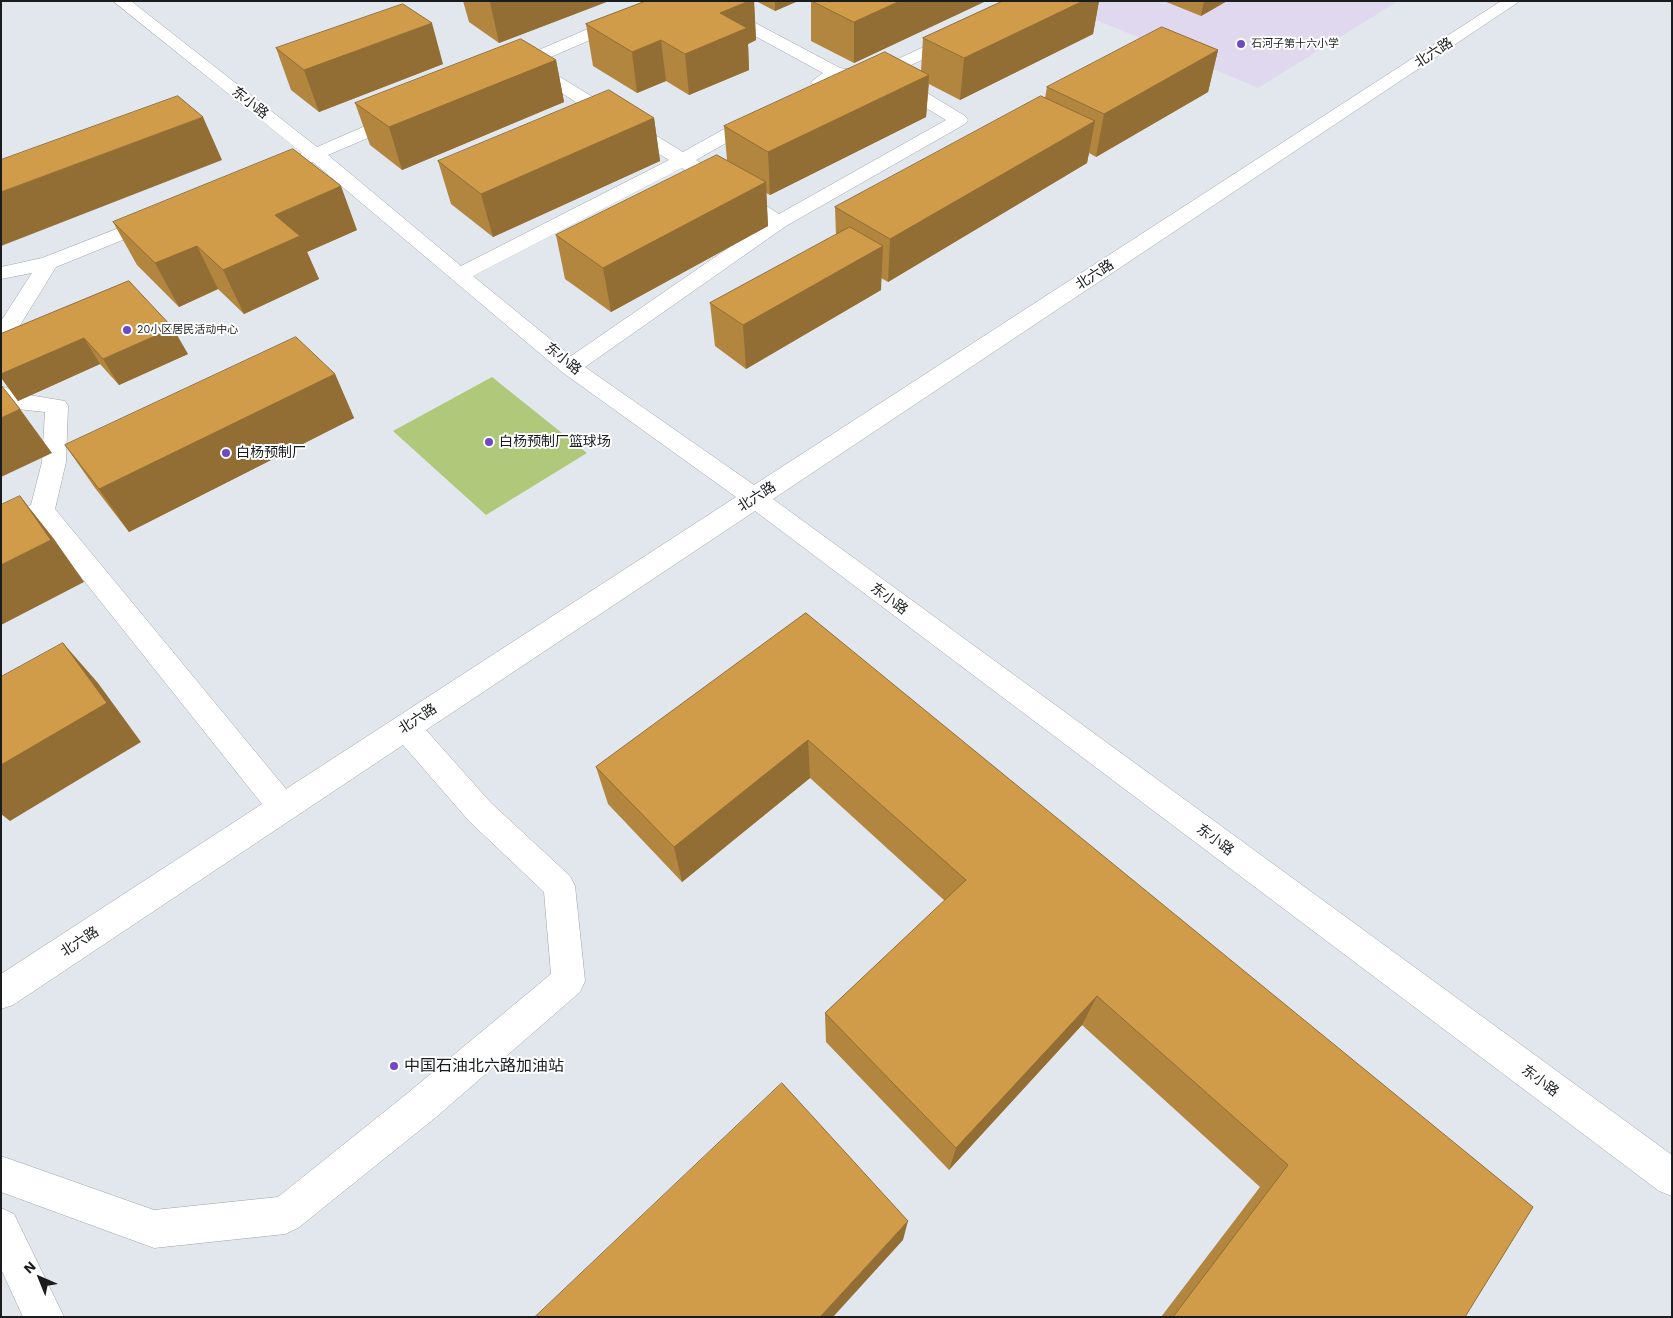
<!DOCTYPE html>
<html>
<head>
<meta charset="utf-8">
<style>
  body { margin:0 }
  #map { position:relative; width:1673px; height:1318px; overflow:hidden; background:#e1e7ed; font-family:"Work Sans",sans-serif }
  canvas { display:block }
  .frame { position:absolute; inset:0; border:2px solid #1a1c1e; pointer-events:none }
  .north { position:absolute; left:15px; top:1253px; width:50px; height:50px; -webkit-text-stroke:4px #fff; paint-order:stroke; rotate:316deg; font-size:14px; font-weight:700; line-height:20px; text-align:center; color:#1a1c1e }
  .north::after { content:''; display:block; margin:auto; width:18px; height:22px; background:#1a1c1e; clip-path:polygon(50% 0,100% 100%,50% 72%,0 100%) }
</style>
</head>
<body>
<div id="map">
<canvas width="1673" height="1318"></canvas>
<div class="frame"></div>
<div class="north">N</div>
</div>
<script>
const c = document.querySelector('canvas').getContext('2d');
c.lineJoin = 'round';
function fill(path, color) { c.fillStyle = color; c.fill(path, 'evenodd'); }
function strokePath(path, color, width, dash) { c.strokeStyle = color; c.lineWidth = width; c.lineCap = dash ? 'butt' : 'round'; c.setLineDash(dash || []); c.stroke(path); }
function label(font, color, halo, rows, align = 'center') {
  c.font = font + ' "Work Sans","Noto Sans SC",sans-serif'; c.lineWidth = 4; c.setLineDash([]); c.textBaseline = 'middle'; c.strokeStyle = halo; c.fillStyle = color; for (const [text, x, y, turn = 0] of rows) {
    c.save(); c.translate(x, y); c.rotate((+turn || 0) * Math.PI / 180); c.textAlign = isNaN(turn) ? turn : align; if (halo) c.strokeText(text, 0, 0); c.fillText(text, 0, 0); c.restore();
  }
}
fill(new Path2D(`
  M1052 1H1398L1258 88Z`), '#e0d8ee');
fill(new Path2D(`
  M492 377 587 453 486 515 393 431Z`), '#b0c879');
const minor = new Path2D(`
  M113 1H131L317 147 393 114 399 113 405 114 408 118 405 122 328 155 461 266 669 160 523 69 512 73 506 72 504 68 506 64 653 1H675L673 4 537 63 683 152 751 114 757 113 763 114 766 118 763 122 696 160 779 214 946 120 890 86 839 78 826 86 820 87 814 86 811 82 823 73 696 4 694 1H714L840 68 869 72 950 35H962L964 38 962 41 890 75 901 77 965 116 968 120 965 124 786 226 585 367 754 485 1501 1H1520L773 499 1672 1155V1196L1659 1191 755 511 426 730 491 803 570 876 575 886 585 981 580 992 435 1118 298 1228 285 1234 154 1248 1 1192V1156L154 1210 278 1197 409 1092 551 974 544 892 469 821 403 745 13 1005 1 1009V974L262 804 38 523 1 539V519L31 505 42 462 45 412 18 409 1 402V386L23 394 65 401 68 406 66 462 55 509 286 789 736 497 562 372 313 162 301 166 294 164 292 160 294 156 302 153ZM682 168 766 222 571 356 473 276Z
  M155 214 162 216 165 220 162 224 56 267 9 343 1 345V321L32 273 1 279V267L42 258Z
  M1 1208 14 1214 64 1317H23L1 1269Z`);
strokePath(minor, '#9fa4a9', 1);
fill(minor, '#fff');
fill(new Path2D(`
  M463 1H609L499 43 469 22Z
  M646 1H754L756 40 748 44 749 70 689 95 666 81 637 93 593 66 586 24Z
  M756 1H798L775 11Z
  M811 1H986L854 63 811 41Z
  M1003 1H1099L1093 34 960 100 929 84 926 117 770 195 766 193 768 226 611 312 565 279 556 235 727 160 724 126 921 71 923 38Z
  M1164 1H1227L1201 16Z
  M276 48 443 64 319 112 291 90Z
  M1218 50 1208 92 1096 157 1089 153 1087 163 888 282 881 278V290L746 369 715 346 710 303 836 235 835 207 1045 98 1047 87Z
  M556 60 564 102 402 170 370 145 355 103Z
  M654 118 660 161 493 237 451 204 438 161Z
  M113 222 357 230 307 252 319 279 244 314 218 289 179 307 137 265Z
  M129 281 188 354 119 385 100 364 18 401 1 378V334Z
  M335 374 354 418 129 532 95 488 65 445Z
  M806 613 1465 1317H1161L1260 1187 1082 1025 949 1170 826 1042 825 1013 945 901 810 778 682 882 608 804 596 767Z`), '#b38640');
fill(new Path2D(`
  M491 1H609L499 43 490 2Z
  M749 1H754L756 40 748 44 749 70 689 95 685 54 720 13Z
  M775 1H798L775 11Z
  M900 1H986L854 63V22Z
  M1083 1H1099L1093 34 960 100 964 58Z
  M1204 1H1227L1201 16Z
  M432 23 443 64 319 112 304 70Z
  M661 40 666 81 637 93 632 52Z
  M1218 50 1208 92 1096 157 1104 114Z
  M556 60 564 102 402 170 389 127Z
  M929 75 926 117 770 195 768 152Z
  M203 117 222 160 1 246V192Z
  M654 118 660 161 493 237 481 194Z
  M1095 121 1087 163 888 282 890 239Z
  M766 182 768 226 611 312 603 268Z
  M341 186 357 230 307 252 319 279 244 314 223 270 275 215Z
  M197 246 218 289 179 307 155 263Z
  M883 246 881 290 746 369 743 325Z
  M173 328 188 354 119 385 103 359Z
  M84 338 100 364 18 401 1 377V374Z
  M335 374 354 418 129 532 99 489Z
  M20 409 52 453 1 477V418Z
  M20 496 54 539 84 582 1 625V565Z
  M63 643 98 683 141 742 10 821 1 814V765Z
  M808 740 810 778 682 882 674 847Z
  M1097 996 1082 1025 949 1170 956 1148Z
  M908 1221 903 1240 833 1317H820Z`), '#926d34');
const building = new Path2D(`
  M646 1H749L720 13 747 28 685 54 661 40 632 52 586 24Z
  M812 1H900L854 22Z
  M1003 1H1083L964 58 923 38Z
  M403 4 432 23 304 70 276 48Z
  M1162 27 1218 50 1104 114 1047 87Z
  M521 39 556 60 389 127 355 103Z
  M885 52 929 75 768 152 724 126Z
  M609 90 654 118 481 194 438 161Z
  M178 96 203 117 1 192V160Z
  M1041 96 1095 121 890 239 835 207Z
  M293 149 341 186 275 215 300 236 223 270 197 246 155 263 113 222Z
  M717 155 766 182 603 268 556 235Z
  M850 227 883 246 743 325 710 303Z
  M129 281 173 328 103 359 84 338 1 374V334Z
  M296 337 335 374 99 489 65 445Z
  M1 385 20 409 1 418Z
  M20 496 51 540 1 565V505Z
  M806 613 1533 1207 1465 1317H1173L1288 1165 1097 996 956 1148 825 1013 966 880 808 740 674 847 596 767Z
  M63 643 107 703 1 765V677Z
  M782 1083 908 1221 820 1317H535Z`);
fill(building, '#d09c4a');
strokePath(building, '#926d34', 1);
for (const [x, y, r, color] of [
  [1241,44,5,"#7049c2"],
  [127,330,5,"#7049c2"],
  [489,442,5,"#7049c2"],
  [226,453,5,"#7049c2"],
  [394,1066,5,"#7049c2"]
]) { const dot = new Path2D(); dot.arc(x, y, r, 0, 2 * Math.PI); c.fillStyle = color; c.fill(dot); strokePath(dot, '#fff', 2); }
label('11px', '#1a1c1e', '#fff', [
  ["石河子第十六小学",1251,44],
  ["20小区居民活动中心",137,330]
], 'left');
label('14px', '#1a1c1e', '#fff', [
  ["北六路",1434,53,-33],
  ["东小路",250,103,38],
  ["北六路",1095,275,-33],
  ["东小路",563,359,39],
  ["北六路",757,497,-33],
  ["东小路",889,599,37],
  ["北六路",418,719,-33],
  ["东小路",1215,840,37],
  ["北六路",80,942,-33],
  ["东小路",1540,1081,37]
]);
label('14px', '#1a1c1e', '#fff', [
  ["白杨预制厂篮球场",499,442],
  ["白杨预制厂",236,453]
], 'left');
label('16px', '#1a1c1e', '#fff', [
  ["中国石油北六路加油站",404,1066]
], 'left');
</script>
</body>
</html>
